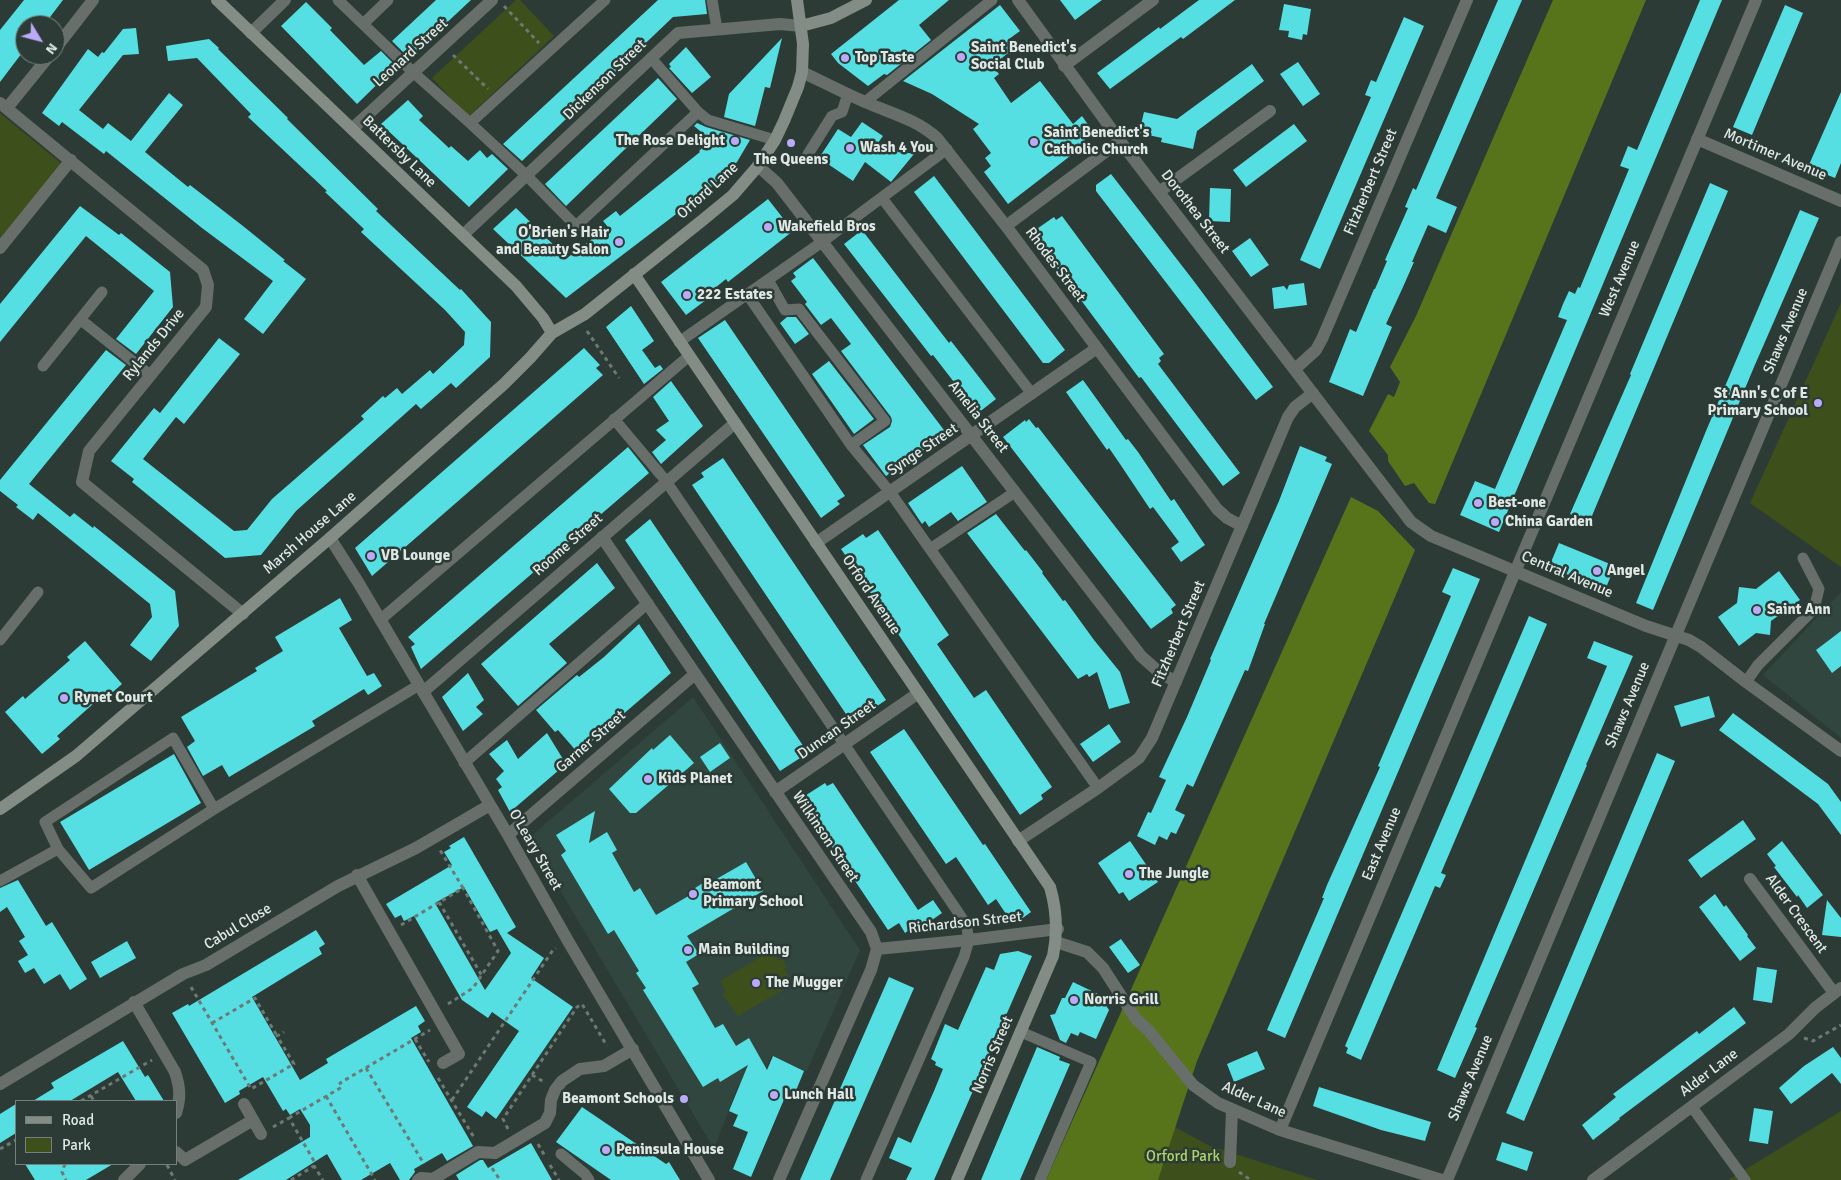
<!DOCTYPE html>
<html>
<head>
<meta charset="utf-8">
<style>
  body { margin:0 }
  #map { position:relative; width:1841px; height:1180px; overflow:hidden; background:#2c3b36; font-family:Signika,sans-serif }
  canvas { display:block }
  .legend { position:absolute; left:15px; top:1100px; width:162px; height:65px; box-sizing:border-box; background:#2c3b36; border:1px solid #74807c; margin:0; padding:6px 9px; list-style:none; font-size:15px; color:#dfe8e5 }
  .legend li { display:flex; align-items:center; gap:10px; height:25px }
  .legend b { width:25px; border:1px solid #74807c }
  .north { position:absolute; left:15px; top:15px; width:50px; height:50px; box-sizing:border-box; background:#2c3b36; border:1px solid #74807c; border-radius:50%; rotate:127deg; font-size:14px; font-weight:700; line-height:20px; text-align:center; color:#dfe8e5 }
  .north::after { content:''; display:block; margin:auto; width:18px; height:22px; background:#baaaf7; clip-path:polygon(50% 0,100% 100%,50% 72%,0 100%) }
</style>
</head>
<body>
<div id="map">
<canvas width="1841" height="1180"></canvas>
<ul class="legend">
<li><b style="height:6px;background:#838c85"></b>Road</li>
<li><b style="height:14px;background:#3d4f1b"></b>Park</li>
</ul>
<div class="north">N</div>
</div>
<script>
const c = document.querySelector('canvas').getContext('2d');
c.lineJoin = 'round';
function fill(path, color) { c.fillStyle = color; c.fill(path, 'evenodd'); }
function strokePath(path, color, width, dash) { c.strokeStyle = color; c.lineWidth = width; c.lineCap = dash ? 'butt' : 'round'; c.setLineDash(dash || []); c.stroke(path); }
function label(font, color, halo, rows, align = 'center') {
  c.font = font + ' Signika,sans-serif'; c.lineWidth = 5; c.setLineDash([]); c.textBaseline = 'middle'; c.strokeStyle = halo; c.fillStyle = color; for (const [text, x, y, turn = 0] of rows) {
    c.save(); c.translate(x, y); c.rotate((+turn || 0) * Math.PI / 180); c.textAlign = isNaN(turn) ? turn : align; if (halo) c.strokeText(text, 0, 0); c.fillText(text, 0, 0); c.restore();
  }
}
fill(new Path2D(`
  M1841 592V738L1763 675Z
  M693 697 860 950 807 1071 771 1056 765 1072 760 1071 738 1086 714 1149 529 838Z`), '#30463f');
fill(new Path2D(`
  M516 0H520L554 36 468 117 432 78Z
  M0 113 62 164 0 240Z
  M1841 303V567L1750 503Z
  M772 950 779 961 783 959 787 966 784 969 793 984 738 1016 722 994 726 992 720 981Z
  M1841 1111V1180H1728Z
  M1173 1126 1210 1146 1317 1180H1148Z`), '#3d4f1b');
fill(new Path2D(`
  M1553 0H1646L1435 504 1429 503 1414 483 1405 486 1388 461V455L1369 431 1388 394 1394 397 1400 382 1390 367 1416 316Z
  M1351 497 1378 511 1415 550 1197 1061 1158 1180H1046Z`), '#58741a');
fill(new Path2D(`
  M24 0H63L44 25H25V49L0 82V30Z
  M436 0H471L409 58 392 41Z
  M658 0H705L707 14 673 17 522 161 503 144Z
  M899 0H949L919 25 931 40 887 75 884 74 868 86 838 63 831 54Z
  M1060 0H1102L1075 20Z
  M1199 0H1235L1183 39 1181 37 1110 89 1097 73 1159 27 1160 29Z
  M1498 0H1522L1436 198 1457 207 1446 233 1428 225 1412 262H1414L1403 287 1386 324 1392 327 1363 396 1329 382 1350 329 1356 332 1374 289H1375L1387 261 1385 260 1408 208 1405 207 1413 188 1416 190Z
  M1700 0H1722L1499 532 1460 515 1475 481 1495 489 1567 320 1558 317 1563 304 1569 291 1575 294 1578 287 1580 288 1629 169 1620 166 1628 146 1637 150Z
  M306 2 332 28 330 30 364 65 381 51 396 66 357 104 281 26Z
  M1284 4 1311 9 1307 35 1303 34 1302 40 1288 37 1289 31 1279 30Z
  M1000 5 1020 31 1009 39 1011 42 1009 44 1013 49 992 66 999 74 994 78 1011 103 1040 81 1073 124 1082 116 1094 133 1084 140 1087 143 1008 204 984 172 991 166 985 158 991 153 973 129 979 124 932 94 903 81Z
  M1785 5 1803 13 1752 135 1733 127Z
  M1404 17 1424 26 1320 269 1300 260 1371 97 1365 95 1371 80 1376 82Z
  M136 28 139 54 123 55 79 110 103 129 108 123 131 141 169 93 183 105 145 152 188 187 190 185 243 226 285 260 283 261 306 279 263 334 244 319 273 281 202 228 106 151 104 154 62 122 59 126 42 113 88 49 98 57 102 52 104 53 123 29Z
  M782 38 770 88 765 87 755 126 724 117 729 94Z
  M209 39 219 48 218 49 288 118 287 119 378 209 376 211 460 290 461 289 491 322 490 357 456 388 451 383 421 409 416 404 296 511 261 555 225 558 132 482 134 479 111 461 154 408 160 413 219 338 240 354 184 424 176 417 143 459 234 531 247 530 272 499 364 419 361 416 383 396 385 398 397 388 402 394 430 370 433 374 464 345 465 332 445 310 361 232 364 229 325 192 327 191 248 117 251 114 197 58 168 61 166 46Z
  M686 47 711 77 692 93 669 68 671 67 669 64Z
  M1298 62 1320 94 1303 106 1280 74Z
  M1252 64 1264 81 1197 131 1193 149 1161 142 1162 138 1139 133 1144 112 1177 119Z
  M658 78 677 99 566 206 545 184Z
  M1841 92V163L1835 178 1808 167Z
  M408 100 423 116 419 120 449 148 451 146 468 161 480 150 487 158 492 154 508 169 469 207 381 124Z
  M862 122 883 136 875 147 914 154 891 182 865 162 853 181 819 158 838 129 851 137Z
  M697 123 706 127 750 140 737 162 709 189 566 298 493 229 516 208 567 258 608 227 603 221 616 211 620 216 700 152 699 151 711 140 694 126Z
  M1294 124 1307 141 1246 187 1233 170Z
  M1111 174 1193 280 1273 387 1256 400 1096 191V185Z
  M934 176 1065 350 1049 363H1043L914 192Z
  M1710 183 1728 191 1589 523 1570 514 1631 375 1630 374Z
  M1210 188 1231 189 1230 222 1209 221Z
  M768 199 793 231 728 282 726 279 704 297 706 300 686 315 661 282Z
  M80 206 119 235 121 233 170 272 173 307 136 354 116 339 154 291 86 236 0 342V304Z
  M1800 210 1819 218 1754 367 1653 610 1636 603 1706 431Z
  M1062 216 1164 354 1159 358 1161 361 1158 364 1240 473 1223 486 1141 377 1139 378 1031 233 1054 217 1056 220Z
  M862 230 949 343 951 341 996 399 978 413 933 355 931 356 844 244Z
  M1250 238 1269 265 1251 277 1232 251Z
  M813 258 947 434 886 476 863 445 890 427 892 421 891 417 841 351 851 344 831 318 821 325 805 304 807 302 791 281 796 277 793 273Z
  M1304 283 1307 305 1274 309 1272 288 1284 286 1287 290 1289 285Z
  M631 306 654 341 642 350 655 368 660 365 663 369 644 384 606 327Z
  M787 317H796L809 334 795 344 780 323Z
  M725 320 845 496 837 501 840 504 821 518 698 338Z
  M584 348 600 365 596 368 603 375 372 576 355 548Z
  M106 350 126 365 29 484 70 517 74 513 93 528 94 526 175 591 179 626 151 661 130 645 152 617 150 604 38 513 33 520 16 507 18 505 0 491V480Z
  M829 361 874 419 854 434 812 374Z
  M1083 380 1126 440 1128 439 1138 452 1171 501 1174 499 1205 545 1181 562 1171 548 1179 542 1153 507 1150 509 1120 464 1109 448 1107 450 1066 392Z
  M671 381 703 426 661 464 652 452 666 440 656 430 669 421 653 397Z
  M1029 419 1036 428 1038 427 1176 605 1171 609 1173 613 1151 629 1003 437 1025 420 1026 422Z
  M1300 446 1327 457 1325 461 1332 464 1264 624H1265L1248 671 1245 670 1193 787 1187 784 1175 810 1185 815 1176 834 1171 832 1167 840 1159 836 1155 845 1137 836 1148 812 1151 813 1166 780 1159 777 1187 717 1211 660 1210 659 1279 501Z
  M628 447 649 473 421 669 411 647 415 644 408 637Z
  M723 458 886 700 852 723 692 485 704 477 701 473Z
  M962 466 987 502 958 521 951 512 929 527 925 521 922 524 908 503Z
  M996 514 1025 551 1026 550 1043 572 1042 573 1063 601 1065 600 1094 640 1120 672 1130 703 1109 709 1097 672 1089 677 1087 674 1078 679 967 533Z
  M650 519 808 753 780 771 625 540Z
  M878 530 949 635 937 644 952 666 974 698 986 690 1052 787 1041 795 1043 799 1020 815 841 549 863 534 866 538Z
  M1559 543 1615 566 1605 590 1549 567Z
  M597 563 615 588 549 644 567 663 518 706 481 664Z
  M1453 568 1480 579 1285 1038 1267 1030 1324 898H1322L1327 885 1380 767 1378 766 1451 596 1442 592Z
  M1779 571 1800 600 1771 621 1770 635 1756 633 1739 646 1718 617 1737 603 1739 587 1756 589Z
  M340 598 352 620 339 628 367 676 374 673 382 686 368 695 364 689 312 721 315 726 229 777 222 765 203 776 187 747 195 741 181 717 257 671 255 668 283 651 275 637Z
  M1529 616 1547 624 1441 873 1446 875 1440 888 1435 886 1361 1060 1346 1053 1348 1048 1345 1046Z
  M639 624 671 673 578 753 558 730 555 732 536 710 577 675 579 677 604 657Z
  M1841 631V666L1832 673 1816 650Z
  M85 641 122 684 105 699 102 696 57 736 60 739 42 754 5 712 23 696 25 699 70 660 67 657Z
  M1594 641 1633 656 1586 765H1587L1475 1027 1477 1028 1455 1078 1437 1070 1607 666 1587 658Z
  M468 673 484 700 476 707 483 714 463 731 442 697Z
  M1709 696 1715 717 1681 727 1674 706Z
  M1733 713 1828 784 1841 802V835L1818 804 1719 730Z
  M1109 724 1121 742 1093 762 1080 744Z
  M904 729 983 845 985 844 1031 912 1020 920H1010L996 899 988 905 956 857 946 864 870 752Z
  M547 733 566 764 510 812 498 790 502 787 496 779 504 771 489 754 507 740 518 759Z
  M670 735 694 763 636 813H630L609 789 652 748 653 750Z
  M720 743 730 758 710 772 700 757Z
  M1657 753 1675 761 1524 1121 1506 1113Z
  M174 754 201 803 89 870 60 822Z
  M825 783 827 786 833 783 918 910 933 900 942 913 913 933 911 929 905 933 899 923 888 930 800 799Z
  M595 811 589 843 607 832 617 850 612 853 634 892 640 888 656 915 697 891 695 888 711 878 713 881 746 862 763 891 687 936 699 954 686 962 699 984 692 988 715 1028 723 1024 736 1046 749 1038 767 1070 773 1056 804 1071 795 1093 788 1090 751 1177 733 1169 748 1132 733 1126 738 1115 729 1111 748 1065 720 1082 718 1078 703 1087 643 990 646 988 636 973 639 971 614 930 608 934 561 855 566 851 556 835Z
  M1743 820 1756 839 1701 878 1688 860Z
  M464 837 516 927 507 933 544 958 531 978 573 1007 496 1119 486 1111 482 1117 467 1107 519 1031 492 1012 488 1018 462 1000 414 916 404 921 401 915 395 918 386 904 452 865 444 852 451 848 449 846ZM464 887 490 932 497 929 511 953 485 990 435 903Z
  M1130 841 1158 882 1129 901 1123 892 1119 894 1098 863Z
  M1782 841 1823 895 1807 908 1798 895 1797 897 1774 867 1776 866 1767 854Z
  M18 880 46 926 52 922 87 979 70 990 60 974 44 984 34 968 25 973 18 961 28 955 19 941 25 937 7 907 0 912V888Z
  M1715 894 1724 907 1726 905 1748 935 1747 936 1756 948 1740 961 1699 907Z
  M1827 900 1841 918V937L1822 935Z
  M316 930 325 944 319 948 322 954 252 997 300 1080 328 1063 326 1059 416 1006 425 1021 418 1026 421 1032 411 1038 473 1146 447 1161 442 1153 414 1169 415 1172 409 1180H400L390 1163 361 1180H342L327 1154 286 1180H238L310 1137V1125L300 1109 290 1115 286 1109 283 1111 263 1077 239 1091 240 1094 225 1103 172 1013 188 1004 189 1006Z
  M1121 939 1140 965 1128 973 1109 947Z
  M127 941 136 958 100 978 91 962Z
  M1018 951 1032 956 934 1180H906L912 1168 889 1158 898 1137 911 1143 934 1091 943 1069 935 1065 936 1062 931 1059 945 1024 958 1030 986 967 994 970 1000 954Z
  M1757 967 1777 970 1772 1003 1753 1000Z
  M889 977 914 988 830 1180H800Z
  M1073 982 1098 994 1109 1010 1096 1039 1080 1032 1078 1036 1071 1033 1066 1043 1060 1040 1050 1015 1055 1014 1062 998H1065Z
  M1734 1007 1746 1023 1619 1118 1620 1119 1593 1140 1582 1125 1616 1097 1613 1094 1697 1031 1699 1034Z
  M123 1041 145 1077 148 1075 164 1101H136L118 1072 70 1101H33L54 1088 51 1083Z
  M1037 1047 1060 1057 1059 1060 1070 1064 1061 1085 1020 1180H981Z
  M1833 1047 1841 1058V1084L1832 1073 1791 1104 1779 1088 1804 1066Z
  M1257 1051 1265 1069 1234 1082 1227 1064Z
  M1319 1087 1431 1122 1425 1141 1381 1130 1313 1106Z
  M16 1104V1133L0 1143V1114Z
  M582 1107 666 1164 669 1162 680 1180H611L556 1142Z
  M1754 1108 1773 1111 1768 1144 1749 1141Z
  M1502 1142 1533 1152 1527 1171 1496 1160Z
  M531 1143 552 1180H459L456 1175 480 1160H483L488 1168Z
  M25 1164H113L86 1180H35Z`), '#55dfe2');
strokePath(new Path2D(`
  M504 6 539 43
  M453 55 488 89
  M587 331 619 378
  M439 902 482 976
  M401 925 463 888 440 850
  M191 987 251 1089 294 1064 277 1036 284 1032
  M448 1004 473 988 498 951 463 888
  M212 1023 255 998 277 1036
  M1804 1038 1813 1041 1841 1025
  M415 1039 429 1062
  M366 1068 424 1164
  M532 1075 544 1082
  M438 1078 475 1139
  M91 1096 94 1101
  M326 1096 375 1180
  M452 1100 553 950 556 948
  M81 1101 152 1060
  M289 1118 342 1087 340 1083 430 1030
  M273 1127 289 1118 314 1161V1166L323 1180
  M508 1129 503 1119 577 1007 582 1004 607 1046
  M538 1144 546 1158
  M0 1149 16 1140
  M65 1164 62 1172 66 1180
  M167 1165 175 1180
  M550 1165 559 1180
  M492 1168 500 1180
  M1239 1172 1251 1180
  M291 1180 314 1166`), '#6c7974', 3, [4, 4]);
strokePath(new Path2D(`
  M338 0 414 73 470 123 527 176 576 226 698 112 708 120 775 140
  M712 0 717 29
  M363 24 388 0
  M651 58 698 112
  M865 102 992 0
  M470 123 605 0
  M805 159 832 116 842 112 848 94
  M882 198 1032 394
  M768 280 785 310 799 309 885 421 851 445
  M747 294 851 445 890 492 1098 788
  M81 320 150 375
  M679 342 822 242 947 149
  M43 366 102 292
  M614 419 666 481 966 924 969 940 964 957 866 1180
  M930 549 1015 492
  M380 620 689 356
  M0 640 38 592
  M1746 682 1758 665 1814 609 1819 589 1803 558
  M464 763 648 603
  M58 849 45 822 173 738 214 809
  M0 881 58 849 91 888 214 809 419 685
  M1021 1032 1091 1062 1040 1180
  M1692 1107 1745 1180
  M561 1154 585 1174 589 1180`), '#686e69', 11);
strokePath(new Path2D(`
  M1018 0 1120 141 1411 522 1431 536 1646 626 1689 640 1701 647 1746 682 1841 751
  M251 33 285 0
  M55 49 93 0
  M1064 66 1153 0
  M802 72C823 82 844 93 865 102 890 113 916 119 937 138L1006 226 1217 509 1227 518 1242 526
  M0 103 203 270 208 285 206 307 89 451 82 482 243 614
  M7 108 50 55
  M352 129 492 0
  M1697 139 1841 201
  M758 166 777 183 1141 656 1159 672 1176 682
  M1159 192 1270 111
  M1006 226 1120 141
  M463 235 678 33 780 24 801 26
  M0 248 71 160
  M1295 369 1316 350 1322 339 1467 0
  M602 537 871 932 877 949 871 970 779 1180
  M330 538 358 582 508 835 568 941 709 1180
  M816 543 1097 348
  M423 692 735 423
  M775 792 917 694
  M508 835 695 674
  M1018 841 1098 788 1139 758 1152 738 1288 417 1295 407 1313 393
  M357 875 459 1054 443 1063
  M1750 879 1834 993
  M1056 942 1087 952 1103 968 1136 1019 1149 1031 1193 1085 1218 1103 1280 1130 1442 1180
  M877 949 969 940 1058 929
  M134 1002 175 1072C180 1087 181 1098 176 1113
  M0 1084 183 974 206 965 338 886 416 848 490 805
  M244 1104 261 1134
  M1280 1130 1756 0
  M176 1152 185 1160 253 1120
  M1230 1162 1232 1111
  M124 1180 140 1164
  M418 1180 421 1178 433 1179 478 1152 495 1153 545 1123 550 1113 551 1100 555 1090 562 1081 580 1069 604 1066 633 1049
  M1447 1180 1841 242
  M1593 1180 1789 1034 1815 1008 1841 988`), '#686e69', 12);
strokePath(new Path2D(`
  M217 0 516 286 543 318 552 333
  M801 26 831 18 866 0
  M634 274 1050 887C1057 911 1058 932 1053 956L957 1180
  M0 809 76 756 330 538 504 384 530 358 552 333 585 314 704 219 733 195 758 166 775 140 784 121 798 87 802 72 803 44 797 0`), '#838c85', 12);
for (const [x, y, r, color] of [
  [961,57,5,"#baaaf7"],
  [845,58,5,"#baaaf7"],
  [735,141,5,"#baaaf7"],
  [1034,142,5,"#baaaf7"],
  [791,143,5,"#baaaf7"],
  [850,148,5,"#baaaf7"],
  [768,227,5,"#baaaf7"],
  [619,242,5,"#baaaf7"],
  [687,295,5,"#baaaf7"],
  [1818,403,5,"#baaaf7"],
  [1478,503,5,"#baaaf7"],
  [1495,522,5,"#baaaf7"],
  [371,556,5,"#baaaf7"],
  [1597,571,5,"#baaaf7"],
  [1757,610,5,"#baaaf7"],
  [64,698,5,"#baaaf7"],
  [648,779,5,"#baaaf7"],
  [1129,874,5,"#baaaf7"],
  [693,894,5,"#baaaf7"],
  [688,950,5,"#baaaf7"],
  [756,983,5,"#baaaf7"],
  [1074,1000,5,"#baaaf7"],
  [774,1095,5,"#baaaf7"],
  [684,1099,5,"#baaaf7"],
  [606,1150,5,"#baaaf7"]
]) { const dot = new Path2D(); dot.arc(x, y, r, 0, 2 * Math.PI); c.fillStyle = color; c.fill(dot); strokePath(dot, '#2c3b36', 2); }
label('bold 15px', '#dfe8e5', '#2c3b36', [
  ["Saint Benedict's",971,48],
  ["Social Club",971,65],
  ["Top Taste",855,58],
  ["Saint Benedict's",1044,133],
  ["Catholic Church",1044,150],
  ["The Rose Delight",725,141,"right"],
  ["Wash 4 You",860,148],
  ["The Queens",791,160,"center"],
  ["Wakefield Bros",778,227],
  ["O'Brien's Hair",609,233,"right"],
  ["and Beauty Salon",609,250,"right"],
  ["222 Estates",697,295],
  ["St Ann's C of E",1808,394,"right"],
  ["Primary School",1808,411,"right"],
  ["Best-one",1488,503],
  ["China Garden",1505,522],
  ["VB Lounge",381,556],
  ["Angel",1607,571],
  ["Saint Ann",1767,610],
  ["Rynet Court",74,698],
  ["Kids Planet",658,779],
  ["The Jungle",1139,874],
  ["Beamont",703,885],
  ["Primary School",703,902],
  ["Main Building",698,950],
  ["The Mugger",766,983],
  ["Norris Grill",1084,1000],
  ["Lunch Hall",784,1095],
  ["Beamont Schools",674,1099,"right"],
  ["Peninsula House",616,1150]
], 'left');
label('15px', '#dfe8e5', '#2c3b36', [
  ["Leonard Street",411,53,-42],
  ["Dickenson Street",605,80,-44],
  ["Battersby Lane",399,152,44],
  ["Mortimer Avenue",1775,155,23],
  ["Fitzherbert Street",1371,182,-67],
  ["Orford Lane",708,191,-42],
  ["Dorothea Street",1195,212,52],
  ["Rhodes Street",1055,265,53],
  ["West Avenue",1620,279,-67],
  ["Shaws Avenue",1786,331,-67],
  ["Rylands Drive",154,345,-51],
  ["Amelia Street",978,417,52],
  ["Synge Street",923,450,-34],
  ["Marsh House Lane",310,533,-41],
  ["Roome Street",568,545,-41],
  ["Central Avenue",1567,575,23],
  ["Orford Avenue",871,595,56],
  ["Fitzherbert Street",1179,634,-67],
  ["Shaws Avenue",1628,705,-67],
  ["Duncan Street",837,730,-35],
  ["Garner Street",591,742,-41],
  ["Wilkinson Street",825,837,56],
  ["East Avenue",1382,844,-67],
  ["O'Leary Street",535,850,60],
  ["Alder Crescent",1796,914,54],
  ["Richardson Street",965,923,-6],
  ["Cabul Close",238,927,-31],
  ["Norris Street",993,1055,-67],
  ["Alder Lane",1709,1073,-37],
  ["Shaws Avenue",1471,1078,-67],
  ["Alder Lane",1254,1100,24]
]);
label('15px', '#afd766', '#2c3b36', [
  ["Orford Park",1183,1157]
]);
</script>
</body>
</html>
